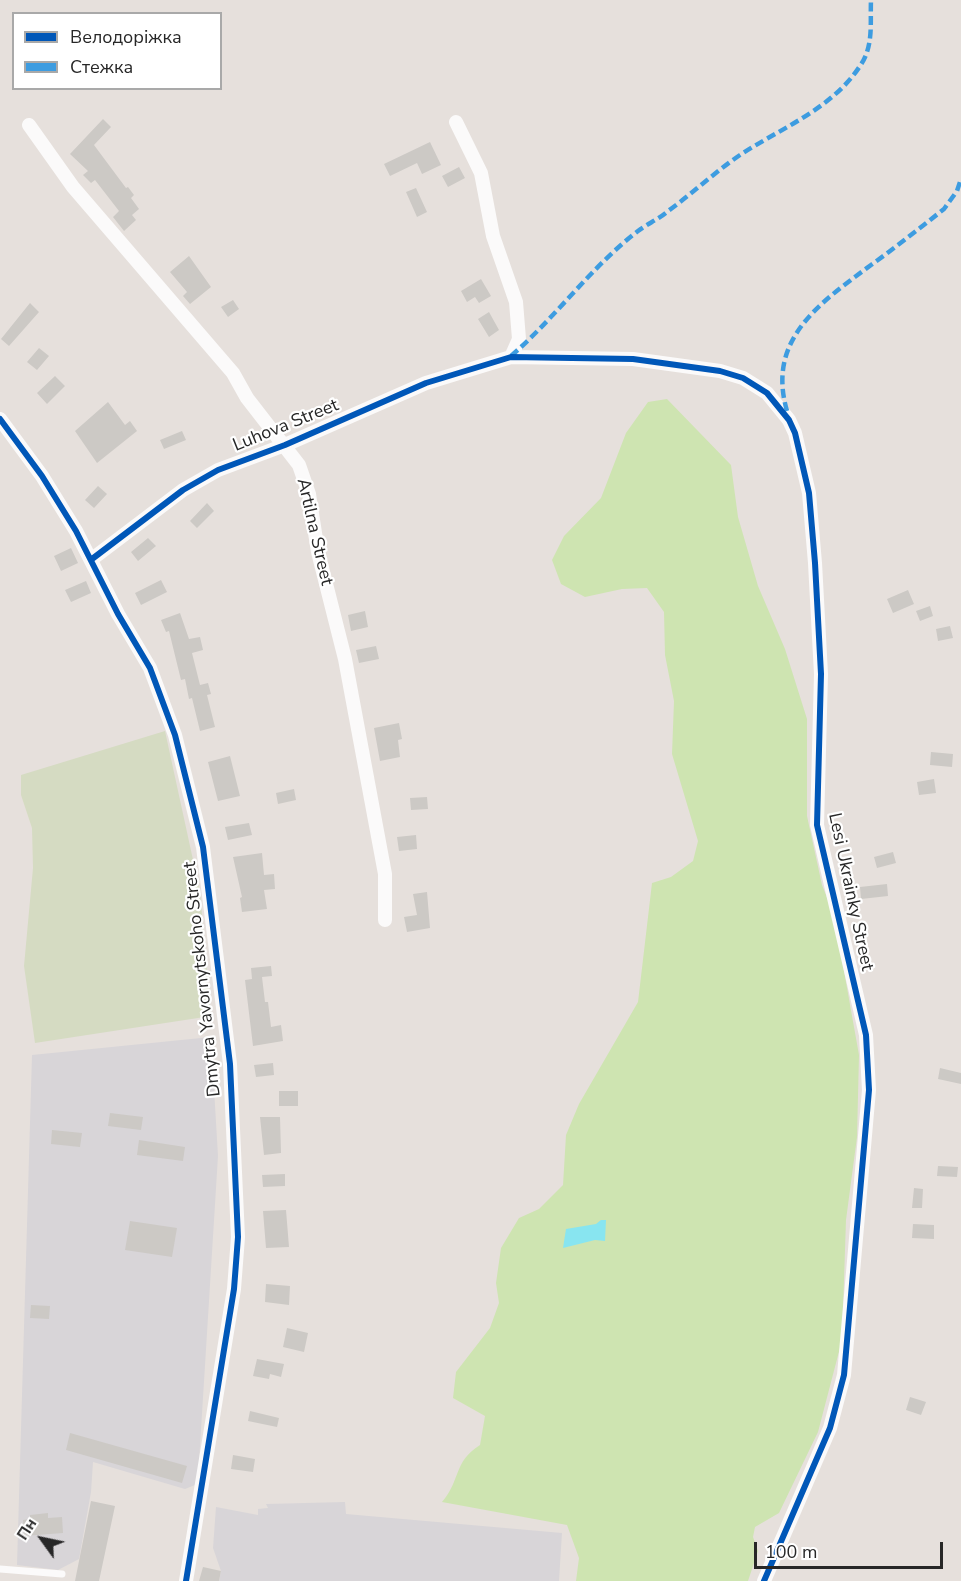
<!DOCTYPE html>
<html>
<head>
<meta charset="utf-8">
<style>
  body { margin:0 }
  #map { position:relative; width:961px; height:1581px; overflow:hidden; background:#e6e0dc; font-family:"Nunito Sans",sans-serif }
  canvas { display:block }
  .legend { position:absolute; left:12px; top:12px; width:210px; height:78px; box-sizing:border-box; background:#fff; border:2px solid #a9a9a9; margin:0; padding:8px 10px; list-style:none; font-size:18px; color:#272727 }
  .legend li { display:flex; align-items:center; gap:12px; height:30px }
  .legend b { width:30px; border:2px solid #a9a9a9 }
  .north { position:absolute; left:12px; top:1509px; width:60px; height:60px; -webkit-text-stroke:4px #fff; paint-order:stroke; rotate:303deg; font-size:16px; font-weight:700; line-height:24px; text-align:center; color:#272727 }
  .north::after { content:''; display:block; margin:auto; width:21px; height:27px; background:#272727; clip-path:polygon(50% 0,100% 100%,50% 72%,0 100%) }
  .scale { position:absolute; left:754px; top:1542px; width:189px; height:27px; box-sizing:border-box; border:3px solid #272727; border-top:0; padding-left:8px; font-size:18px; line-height:21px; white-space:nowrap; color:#272727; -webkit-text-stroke:4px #fff; paint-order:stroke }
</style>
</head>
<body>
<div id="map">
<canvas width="961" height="1581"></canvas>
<ul class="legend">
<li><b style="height:8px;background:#0057b8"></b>Велодоріжка</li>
<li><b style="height:8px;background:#3d9ce0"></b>Стежка</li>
</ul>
<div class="north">Пн</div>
<div class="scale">100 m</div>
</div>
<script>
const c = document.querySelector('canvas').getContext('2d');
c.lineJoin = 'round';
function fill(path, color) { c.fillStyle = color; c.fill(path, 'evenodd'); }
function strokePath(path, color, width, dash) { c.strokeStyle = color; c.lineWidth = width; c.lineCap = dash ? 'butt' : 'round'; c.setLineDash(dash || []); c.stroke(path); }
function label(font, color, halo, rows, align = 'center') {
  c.font = font + ' "Nunito Sans",sans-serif'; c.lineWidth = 4.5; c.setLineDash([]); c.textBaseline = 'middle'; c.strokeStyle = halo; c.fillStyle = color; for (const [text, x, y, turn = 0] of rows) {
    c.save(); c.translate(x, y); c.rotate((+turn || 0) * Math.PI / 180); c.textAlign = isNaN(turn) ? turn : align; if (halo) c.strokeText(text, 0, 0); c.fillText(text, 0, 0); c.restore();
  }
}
fill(new Path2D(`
  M211 1037 218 1156 198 1478 195 1485 185 1489 93 1462 91 1492 79 1559 58 1570 17 1565 32 1055Z
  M345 1502 346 1514 562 1533 559 1581H219L221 1571 213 1548 216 1507 258 1515V1509L268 1508 266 1504Z`), '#d8d5d8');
fill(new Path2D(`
  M667 399 731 465 738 517 758 586 785 649 807 719V816L822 885 834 915 859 1055 857 1137 846 1220 842 1340 818 1432 779 1513 755 1527 753 1537 758 1551 748 1581H576L579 1558 567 1525 442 1502C461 1480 453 1462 480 1445L485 1416 453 1398 456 1372 490 1328 499 1303 496 1283 501 1248 519 1218 539 1209 563 1185 566 1135 579 1104 638 1002 652 883 671 877 693 861 698 841 672 754 674 701 665 655 664 612 647 588 622 589 585 597 561 584 552 560 564 536 601 498 626 433 648 402Z`), '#cee4b1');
fill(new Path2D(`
  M165 731 200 892 211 1016 35 1043 24 966 33 868 32 828 21 795V775Z`), '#d5dbc2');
fill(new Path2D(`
  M601 1220H606L605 1241 595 1240 563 1248 566 1229 596 1224Z`), '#88e5f0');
fill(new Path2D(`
  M103 119 111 127 94 145 126 188 128 187 134 195 131 198 139 209 132 215 136 220 124 231 113 217 119 211 95 180 91 183 83 175 88 171 70 154Z
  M430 142 441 165 422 174 417 163 390 176 384 164Z
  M459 167 465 178 448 187 442 176Z
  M416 188 427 212 417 217 406 192Z
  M189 256 211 287 190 304 183 296 187 292 170 272Z
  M481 279 491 296 479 303 475 297 467 302 461 291Z
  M233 300 239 309 228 317 221 307Z
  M30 303 39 312 9 346 1 339Z
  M489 312 499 330 489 337 478 319Z
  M39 348 49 356 37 370 27 362Z
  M55 376 65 386 47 404 37 393Z
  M108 402 125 425 130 421 137 431 97 463 75 431Z
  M182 431 186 440 164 449 160 440Z
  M98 486 107 494 94 508 85 500Z
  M207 503 214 511 197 528 190 521Z
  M148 538 156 546 138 561 131 552Z
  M71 548 78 563 61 571 54 556Z
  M161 580 167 592 141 605 135 593Z
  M86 581 91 593 71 602 65 590Z
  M908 590 914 604 893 613 887 599Z
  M930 606 933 616 920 621 916 611Z
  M365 611 368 627 351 631 348 615Z
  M180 613 189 639 200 637 203 650 192 653 200 685 208 683 211 694 207 695 215 727 200 731 192 698 189 699 185 679 181 680 169 631 166 632 161 620Z
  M950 626 953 638 938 641 936 629Z
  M376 646 379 659 359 663 356 650Z
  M399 723 402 739 398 740 400 757 380 761 374 728Z
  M931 752 953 754 952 767 930 765Z
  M230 756 240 796 218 801 208 762Z
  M934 779 936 793 919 795 917 782Z
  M294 789 296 800 278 804 276 793Z
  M427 797 428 809 411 810 410 798Z
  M249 823 252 835 228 840 225 827Z
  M416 835 417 849 399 851 397 837Z
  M893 852 896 863 877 868 874 857Z
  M262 853 264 875 274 874 275 889 264 890 267 909 242 912 240 898 242 897 233 857Z
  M887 884 888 896 861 899 860 887Z
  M427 892 430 928 407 932 404 917 417 915 413 894Z
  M271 966 272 976 262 977 265 1002H268L271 1027 281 1025 283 1041 253 1046 245 980 252 979 251 968Z
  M273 1063 274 1075 256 1077 254 1065Z
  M940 1068 961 1073V1084L938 1079Z
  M279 1091H298V1106H279Z
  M110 1113 143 1117 141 1130 108 1126Z
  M260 1117H280L281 1153 264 1155Z
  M52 1130 82 1133 80 1147 51 1144Z
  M139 1140 185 1147 183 1161 137 1155Z
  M938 1166 958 1167 957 1177 937 1176Z
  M285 1174V1186L263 1187 262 1175Z
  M914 1188 923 1189 922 1208H912Z
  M286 1210 289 1247 266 1248 263 1211Z
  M130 1221 177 1228 172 1257 125 1250Z
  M913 1224 934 1225V1239L912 1238Z
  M266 1284 290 1286 289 1305 265 1302Z
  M31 1305 50 1306 49 1319 30 1318Z
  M287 1328 308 1333 304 1352 283 1347Z
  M257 1359 284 1364 281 1377 270 1374 269 1379 253 1376Z
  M910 1397 926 1402 921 1415 906 1410Z
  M250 1411 279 1418 277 1427 248 1421Z
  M70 1433 187 1466 182 1483 66 1450Z
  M233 1455 255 1459 253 1472 231 1469Z
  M91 1501 115 1506 99 1581H75Z
  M48 1513V1518L62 1517 63 1533 24 1536 23 1520 30 1519V1515Z
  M203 1567 221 1571 219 1581H199Z`), '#ccc9c5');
strokePath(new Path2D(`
  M0 1569 62 1574`), '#fbfafa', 7);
strokePath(new Path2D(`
  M456 122 481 173 493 236 516 302 519 339 511 357
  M29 125 73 187 233 373 247 398 299 465 309 494 318 552 345 659 385 874V920
  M0 419 42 476 76 531 118 614 150 668 175 735 203 847 230 1064 238 1237 234 1289 186 1581
  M92 559 183 490 218 470 285 445 426 383 511 357 633 359 720 371 743 378 767 393 789 420 795 433 809 493 815 563 821 674 817 825 866 1035 869 1090 844 1375 830 1428 764 1581`), '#fbfafa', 14);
strokePath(new Path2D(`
  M511 356C556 317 591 267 638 231 647 224 659 219 668 211 693 193 715 172 740 155 781 128 832 109 860 66 874 46 870 23 871 0
  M787 411C766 339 820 303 871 265 896 247 920 228 944 209L957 191 961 179`), '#3d9ce0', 4.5, [9, 4.5]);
strokePath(new Path2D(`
  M0 419 42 476 76 531 118 614 150 668 175 735 203 847 230 1064 238 1237 234 1289 186 1581
  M92 559 183 490 218 470 285 445 426 383 511 357 633 359 720 371 743 378 767 393 789 420 795 433 809 493 815 563 821 674 817 825 866 1035 869 1090 844 1375 830 1428 764 1581`), '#0057b8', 6);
label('18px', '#272727', '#fff', [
  ["Luhova Street",286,426,-22],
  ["Artilna Street",314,532,77],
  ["Lesi Ukrainky Street",850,892,78],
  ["Dmytra Yavornytskoho Street",203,979,-96]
]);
</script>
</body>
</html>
